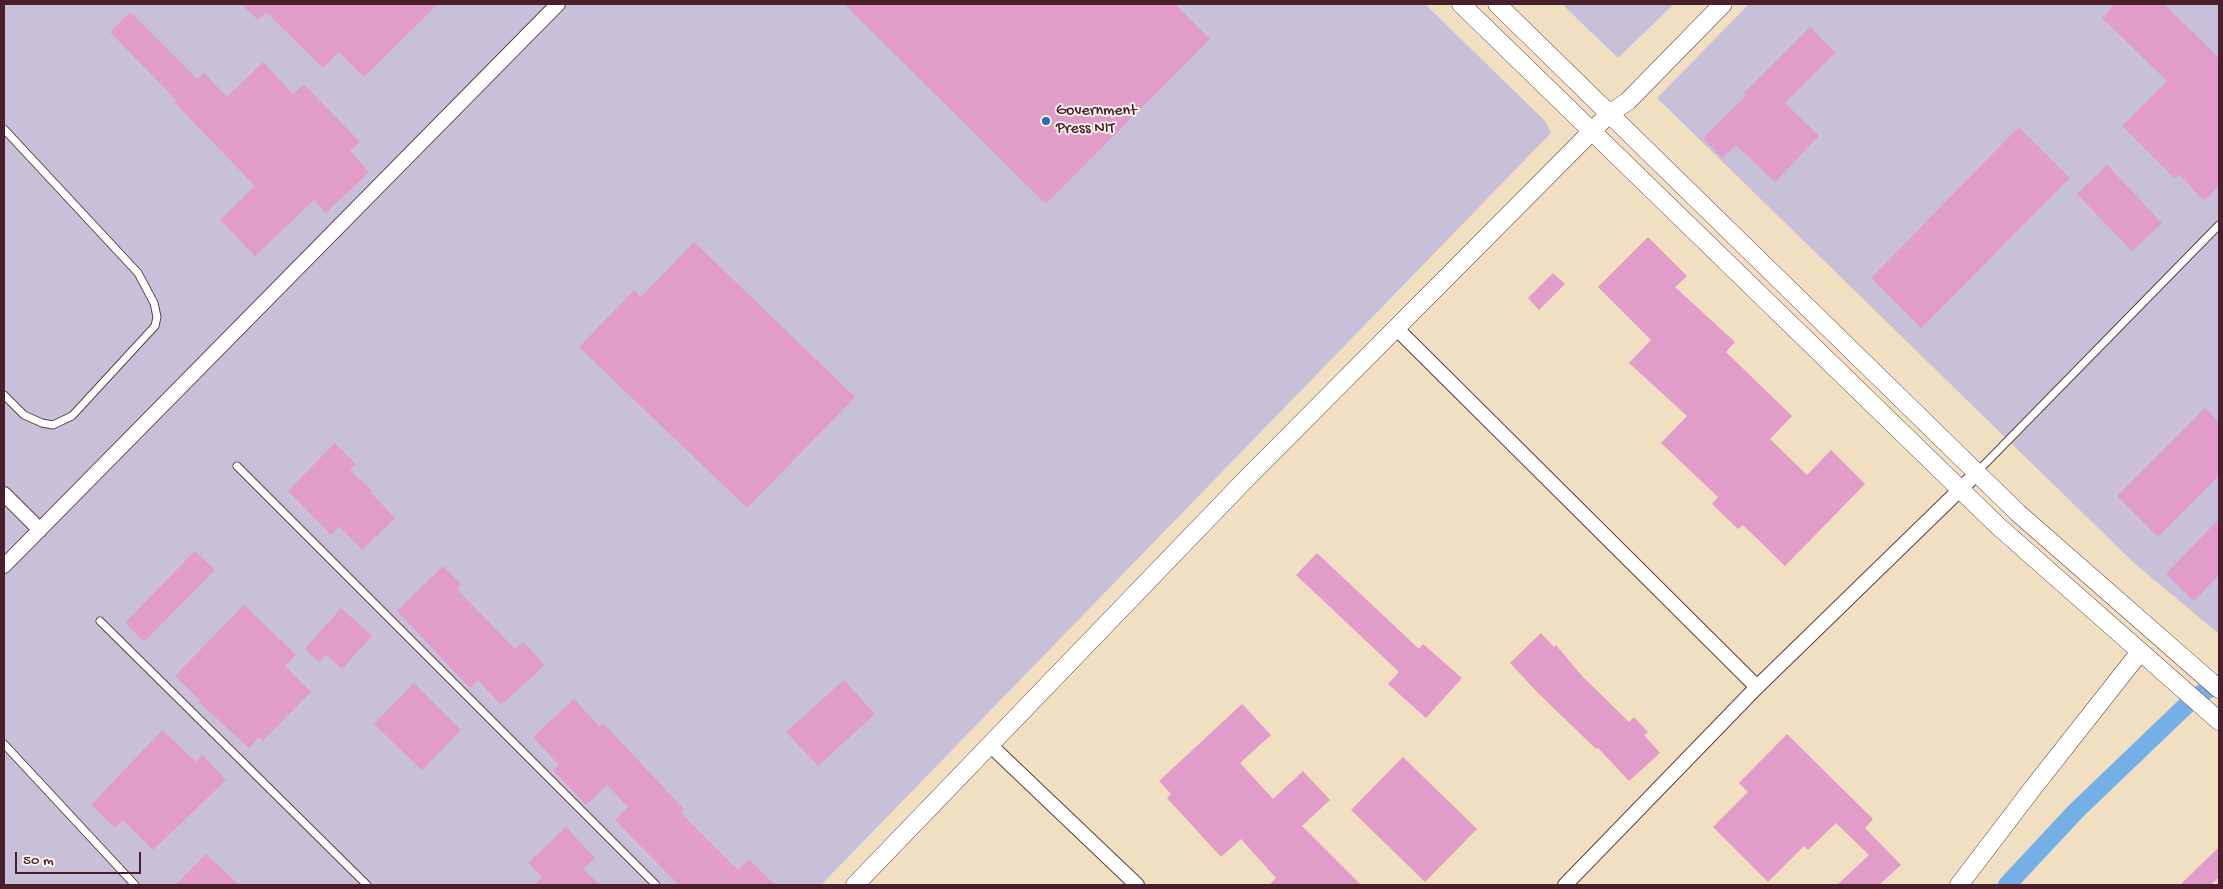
<!DOCTYPE html>
<html>
<head>
<meta charset="utf-8">
<style>
  body { margin:0 }
  #map { position:relative; width:2223px; height:889px; overflow:hidden; background:#f1dfc2; font-family:"Gochi Hand",sans-serif }
  canvas { display:block }
  .frame { position:absolute; inset:0; border:5px solid #4a1f2b; pointer-events:none }
  .scale { position:absolute; left:15px; top:852px; width:126px; height:22px; box-sizing:border-box; border:2px solid #4a1f2b; border-top:0; padding-left:6px; font-size:15px; line-height:18px; white-space:nowrap; color:#4a1f2b; -webkit-text-stroke:4px #f7f3e8; paint-order:stroke }
</style>
</head>
<body>
<div id="map">
<canvas width="2223" height="889"></canvas>
<div class="frame"></div>
<div class="scale">50 m</div>
</div>
<script>
const c = document.querySelector('canvas').getContext('2d');
c.lineJoin = 'round';
function fill(path, color) { c.fillStyle = color; c.fill(path, 'evenodd'); }
function strokePath(path, color, width, dash) { c.strokeStyle = color; c.lineWidth = width; c.lineCap = dash ? 'butt' : 'round'; c.setLineDash(dash || []); c.stroke(path); }
function label(font, color, halo, rows, align = 'center') {
  c.font = font + ' "Gochi Hand",sans-serif'; c.lineWidth = 4; c.setLineDash([]); c.textBaseline = 'middle'; c.strokeStyle = halo; c.fillStyle = color; for (const [text, x, y, turn = 0] of rows) {
    c.save(); c.translate(x, y); c.rotate((+turn || 0) * Math.PI / 180); c.textAlign = isNaN(turn) ? turn : align; if (halo) c.strokeText(text, 0, 0); c.fillText(text, 0, 0); c.restore();
  }
}
fill(new Path2D(`
  M4 4H1425L1545 121 1551 133 821 885H4Z
  M1562 4H1674L1618 58Z
  M1749 4H2219V634L2134 563 1657 98Z`), '#c8c0d8');
strokePath(new Path2D(`
  M2007 885 2076 811 2194 698 2219 683`), '#74b0e6', 18);
fill(new Path2D(`
  M241 4H438L364 77 339 52 323 68 266 12 258 20Z
  M844 4H1175L1210 39 1046 204Z
  M2115 4H2164L2219 58V186L2204 201 2179 174 2175 179 2122 126 2167 81 2102 18Z
  M130 12 197 79 204 73 227 97 263 62 293 94 304 84 360 142 350 151 369 172 326 213 314 200 255 256 220 220 255 186 174 102 176 100 110 32Z
  M1810 27 1835 53 1785 103 1819 136 1775 182 1736 145 1722 158 1703 138 1746 96 1744 93Z
  M2019 127 2070 178 1921 328 1871 278Z
  M2107 165 2162 223 2132 251 2077 194Z
  M1648 237 1687 276 1675 287 1735 342 1726 352 1792 416 1770 439 1807 475 1831 450 1865 484 1785 566 1743 525 1738 529 1712 504 1718 497 1661 443 1687 416 1629 363 1651 340 1598 287Z
  M694 242 855 397 747 508 579 347 634 290 641 297Z
  M1553 273 1565 284 1539 310 1528 298Z
  M2205 408 2219 422V476L2158 537 2117 496Z
  M335 443 356 464 350 470 372 491 371 493 395 518 362 550 339 526 331 535 288 491Z
  M2219 519V575L2194 601 2166 574Z
  M195 551 215 570 144 642 125 623Z
  M1317 553 1419 649 1423 644 1462 678 1426 718 1388 684 1399 672 1296 575Z
  M443 566 461 584 457 589 515 649 523 642 545 665 501 705 478 680 470 688 397 611Z
  M244 605 296 655 285 666 311 692 263 741 259 737 249 748 199 702 201 701 175 676Z
  M341 608 372 636 342 669 326 655 319 662 305 649Z
  M1541 633 1554 647 1556 645 1582 676 1629 722 1634 717 1648 732 1644 735 1660 753 1629 781 1598 748 1596 749 1538 693 1510 663Z
  M844 680 875 714 818 766 786 732Z
  M414 683 461 730 422 770 374 724Z
  M574 699 600 727 603 723 684 809 681 813 738 870 749 859 775 885H679L615 820 628 807 607 785 586 805 553 770 559 765 533 737Z
  M1242 704 1271 735 1240 763 1273 799 1303 771 1330 800 1302 826 1361 885H1269L1276 878 1241 839 1221 857 1167 798 1171 794 1159 781Z
  M162 730 196 762 202 755 226 780 153 850 123 820 115 828 91 805Z
  M1787 734 1873 819 1865 828 1901 865 1879 885H1837L1869 855 1836 823 1808 850 1804 846 1768 882 1713 827 1748 792 1739 783Z
  M1403 757 1477 829 1425 882 1351 810Z
  M566 827 595 858 583 869 600 885H534L542 877 528 863Z
  M2219 847V877L2211 885H2180Z
  M206 854 239 885H175Z`), '#e29cc9');
const service = new Path2D(`
  M4 129 138 273 154 303 157 317 155 326 72 416 53 425 42 423 24 415 4 395
  M237 466 656 885
  M1977 472 2219 225
  M100 621 367 885
  M4 744 135 885`);
const minor = new Path2D(`
  M1396 328 1757 687
  M4 494 40 530
  M4 566 558 4
  M990 745 1137 885
  M1565 885 1757 687 1977 473`);
const tertiary = new Path2D(`
  M1461 4 1998 526 2219 721
  M1497 4 2018 513 2219 689
  M855 885 1247 478 1609 114 1628 101 1723 4
  M1959 885 2036 784 2140 652`);
strokePath(service, '#633c42', 9);
strokePath(minor, '#633c42', 16);
strokePath(tertiary, '#633c42', 19);
strokePath(service, '#fff', 7);
strokePath(minor, '#fff', 14);
strokePath(tertiary, '#fff', 18);
for (const [x, y, r, color] of [
  [1046,121,5,"#1f6fb2"]
]) { const dot = new Path2D(); dot.arc(x, y, r, 0, 2 * Math.PI); c.fillStyle = color; c.fill(dot); strokePath(dot, '#f7f3e8', 2); }
label('16px', '#4a1f2b', '#f7f3e8', [
  ["Government",1056,112],
  ["Press NIT",1056,130]
], 'left');
</script>
</body>
</html>
